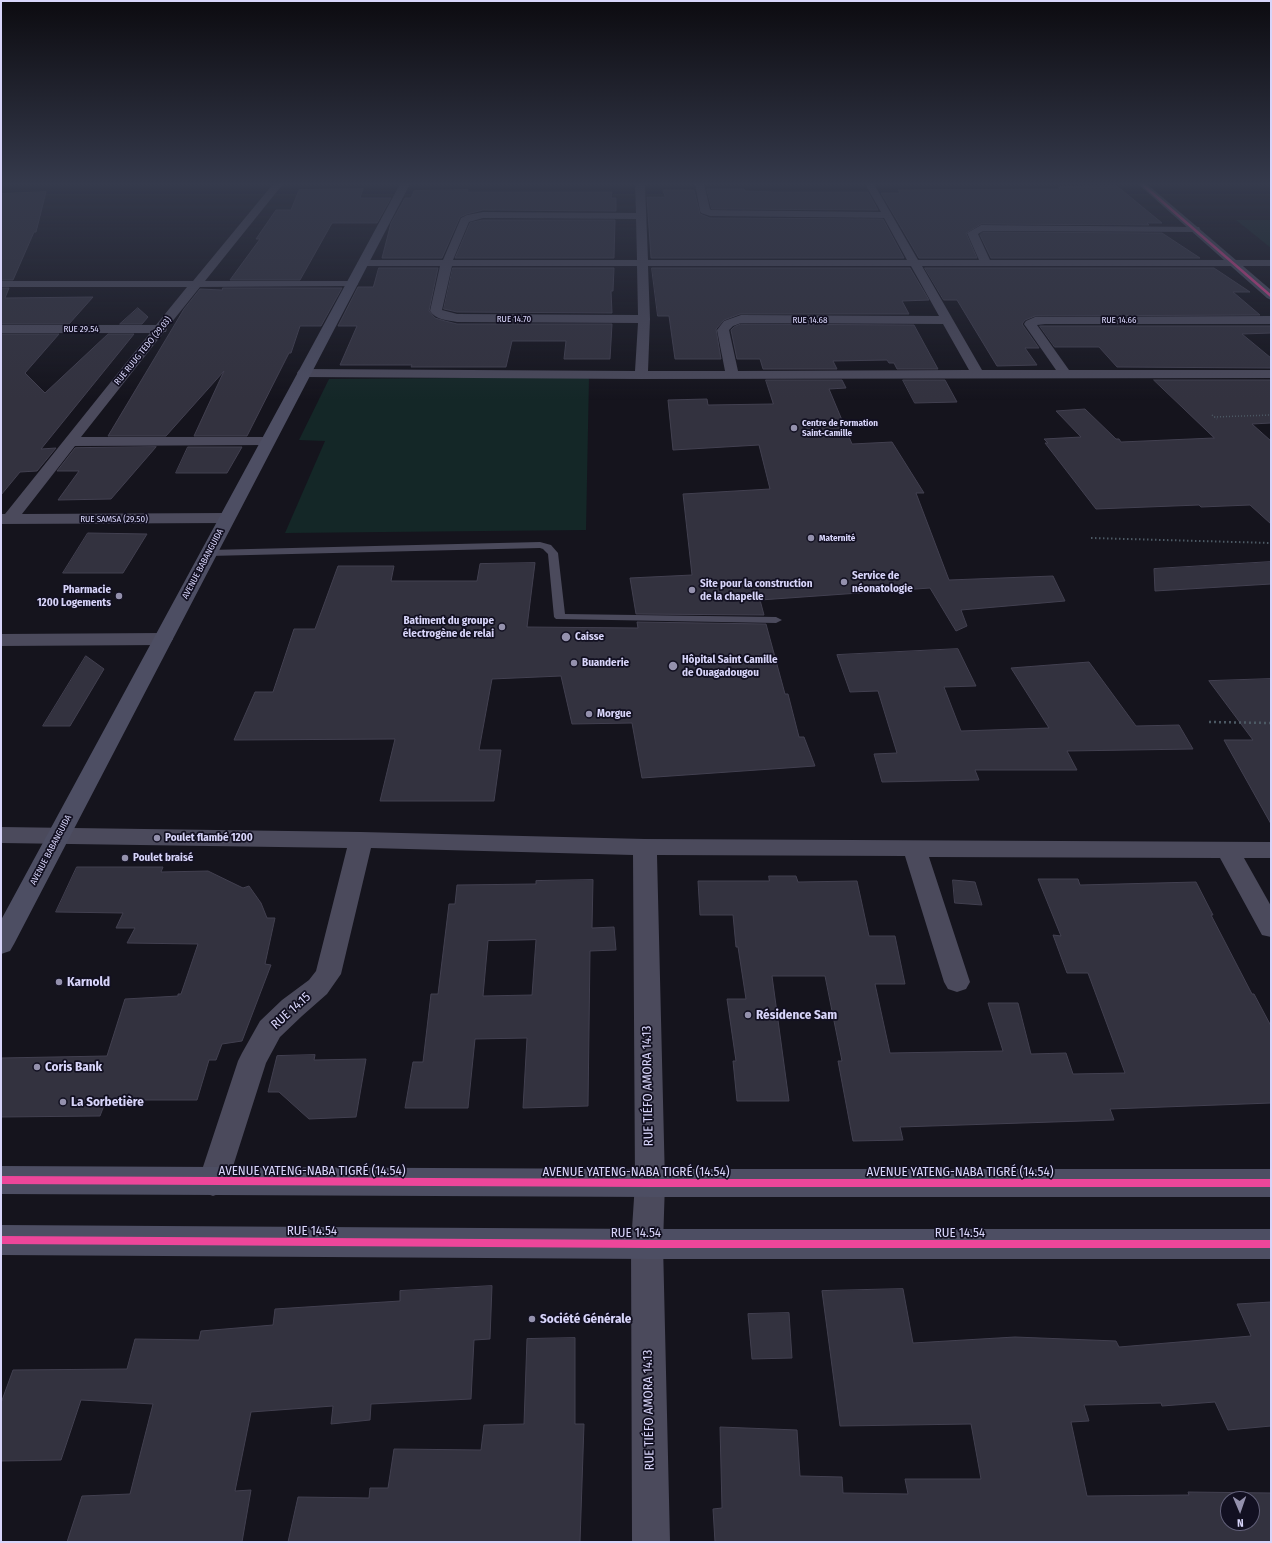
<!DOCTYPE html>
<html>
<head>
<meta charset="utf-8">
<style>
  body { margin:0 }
  #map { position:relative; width:1272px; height:1543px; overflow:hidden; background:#15141d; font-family:"Fira Sans Condensed",sans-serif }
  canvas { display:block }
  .frame { position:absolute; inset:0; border:2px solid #d8d5fa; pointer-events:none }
  .north { position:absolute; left:1220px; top:1491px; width:40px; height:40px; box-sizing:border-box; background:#121021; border:1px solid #615f78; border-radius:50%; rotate:178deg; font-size:11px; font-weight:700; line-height:16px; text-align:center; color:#d8d5fa }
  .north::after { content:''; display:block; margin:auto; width:14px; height:18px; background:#9491ad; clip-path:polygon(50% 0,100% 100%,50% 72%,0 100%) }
</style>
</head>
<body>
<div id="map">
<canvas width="1272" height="1543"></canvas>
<div class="frame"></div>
<div class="north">N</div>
</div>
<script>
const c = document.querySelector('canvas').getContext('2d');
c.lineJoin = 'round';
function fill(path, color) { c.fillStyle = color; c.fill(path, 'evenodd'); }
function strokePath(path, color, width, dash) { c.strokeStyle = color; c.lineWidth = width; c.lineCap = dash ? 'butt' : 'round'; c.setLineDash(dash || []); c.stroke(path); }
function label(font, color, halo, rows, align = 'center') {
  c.font = font + ' "Fira Sans Condensed",sans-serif'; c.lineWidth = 3.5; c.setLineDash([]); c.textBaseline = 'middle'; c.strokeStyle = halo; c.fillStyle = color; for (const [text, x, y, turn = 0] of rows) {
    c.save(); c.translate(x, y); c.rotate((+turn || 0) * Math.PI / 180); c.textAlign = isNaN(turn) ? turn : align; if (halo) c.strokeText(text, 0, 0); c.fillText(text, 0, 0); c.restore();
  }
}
fill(new Path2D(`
  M1236 220H1271V248Z
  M589 377 586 530 285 533 325 441 299 440 329 379Z`), '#142727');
const building = new Path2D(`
  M1117 186 1162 223H1147L1149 225 981 224 966 233 977 258H919L881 193H900L898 190 1060 189 1058 187Z
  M363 189 360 198H391L377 223H332L300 280H230L260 239H256L276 210H291L299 190Z
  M707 189H744L745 191 775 192H868L878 210 712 209Z
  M468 190 467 192H612L611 198H616V211L483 210 467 214 460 217 442 258H382L391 223 405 198H411L414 191Z
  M663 190H694L700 214 710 218 883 219 904 258H651L647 197H665Z
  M46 192 36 232H34L13 280H1V194Z
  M483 220H615L614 258H455L470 223Z
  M983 232 1162 233 1200 258H991L980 235Z
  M379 268H438L429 311 435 318 445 321 457 324H612L610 359H564L566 341H512L506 367H411L412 365H340L357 326H338L358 287H373Z
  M453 268H614L613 291H611L612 313 457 312 444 309Z
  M652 268H910L929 300 902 301 909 314H740L724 320 716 329 721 359H675L669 316H658Z
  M925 268H1214L1250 292H1233L1260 315 1035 316 1025 320 1022 324 1039 348H1025L1037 365 997 366 957 300H944Z
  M1 288H9L5 298 93 297 69 324H1Z
  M223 288H342L321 326H300L291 353H289L247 436H194L224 371 166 436H108L184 309 200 289 222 290Z
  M138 308 148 317 142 324H120Z
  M741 324 914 325 938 369H897L894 363H889L887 360 833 361 837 369H763L760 359H737L731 330 734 327Z
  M1040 326H1271V333L1242 334 1271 358V368L1117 367 1099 347H1055Z
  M1 334H59L25 373 45 393 108 334H134L41 449 56 448 37 471 20 472 1 495Z
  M766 380H842L846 388 829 389 852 444 892 442 924 493H916L949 580 1053 576 1065 601 961 610 967 626 956 631 930 588 760 600 764 615 636 614 630 578 692 575 683 494 770 489 759 445 673 450 668 400 707 399 708 405 773 404Z
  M903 380H945L957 402 915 403Z
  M1154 380H1271V423L1252 424 1271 441V524L1250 505 1201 507 1199 505 1096 509 1045 443H1048L1044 439 1081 437 1056 411 1085 409 1116 439H1119L1121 442 1214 438Z
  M156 447 111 499 58 500 79 471H57L75 448Z
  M188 447H242L227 473H176Z
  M88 533 147 534 123 573H63Z
  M1271 562V584L1155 591 1154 569Z
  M535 563 527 627 638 628 637 622 766 624 785 694H788L799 737H804L815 766 642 778 632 723 572 724 561 676 492 679 479 750H501L494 801H380L395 739 234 740 255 692H273L294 629H315L338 566H394L391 581H477L480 564Z
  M958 649 976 686 944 687 961 731 1049 728 1011 668 1089 662 1136 726 1179 725 1193 749 1067 751 1077 770H975L979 780 882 782 874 754 897 753 878 691 850 692 837 655Z
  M86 656 104 669 70 726H43Z
  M1271 679V824L1224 740H1253L1209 681Z
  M77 867H163L161 872 208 871 243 888 249 886 261 903 267 918H275L265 964 271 965 242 1041 222 1044 216 1060H209L197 1100H106L100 1116 1 1117V1058L107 1056 125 999 178 996V994H181L198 944 127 943 135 928H116L123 913 56 912Z
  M769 876H796L798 882 857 881 869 936H895L905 984H875L890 1053 1003 1051 988 1003H1018L1031 1054 1066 1053 1073 1074 1125 1073 1088 973H1067L1053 935 1061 936 1038 879H1078L1080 885 1196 882 1213 915H1211L1252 994H1254L1271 1026V1103L1110 1109 1114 1120 900 1127 903 1140 853 1141 838 1061H842L825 976H772L789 1101H737L733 1061H736L727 999H746L738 947H736L733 915H700L698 881H769Z
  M593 880 592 928 614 927 616 950 590 951 588 1106 523 1108 527 1038 475 1039 468 1108H405L413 1062H423L431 994H438L449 904H455L457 885 536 884V881ZM536 940 532 995 483 996 488 941Z
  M953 880 975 882 982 905 955 903Z
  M315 1055 314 1060 366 1059 356 1117 309 1119 279 1092H268L277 1056Z
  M492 1286 490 1339 474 1340 471 1399 371 1404 370 1420 331 1424 333 1406 251 1412 235 1491 251 1490 242 1542H67L82 1496 130 1494 153 1404 81 1400 61 1460 1 1461V1403L13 1370 127 1369 135 1339 199 1340 201 1331 273 1325 275 1309 400 1301V1291Z
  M903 1289 913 1343 1015 1337 1116 1341 1119 1347 1251 1336 1237 1304 1271 1302V1426L1228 1430 1215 1402 1162 1406 1161 1403 1084 1405 1089 1421 1071 1422 1087 1496 1189 1495 1188 1492 1271 1493V1542H715L713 1509 722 1508 720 1427 797 1430 800 1476 842 1477 843 1493 908 1494 905 1479H981L971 1424 840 1426 822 1291ZM1228 1499H1252V1523H1228Z
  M789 1313 792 1358 752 1359 748 1314Z
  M575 1338V1424H584L580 1542H288L298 1497 369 1498 370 1488H388L394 1449 481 1450 484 1425 524 1424 527 1339Z`);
fill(building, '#33323f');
strokePath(building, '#424050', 1);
strokePath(new Path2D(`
  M1212 415 1217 419
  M1214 417 1271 415`), '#4c5964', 1.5, [1, 2]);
strokePath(new Path2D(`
  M1091 538 1271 543`), '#4c5964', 2, [1.5, 2.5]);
strokePath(new Path2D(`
  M1209 722 1271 723`), '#4c5964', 2.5, [2, 3]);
fill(new Path2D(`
  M540 542 551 545 558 553 565 614 776 617 782 620 776 623 556 619 554 617 548 554 543 549 540 548 209 556 204 553 209 550Z`), '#4b4a5c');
fill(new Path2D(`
  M273 184H283L205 281H352L356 282 358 284 356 286 200 287 167 328 166 332H164L81 437H268L273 438 275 441 273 444 268 445 75 446 22 514 227 513 233 514 235 518 233 522 227 523 1 524V514H5L150 333H1V325H156L187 287H1V281H193Z
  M635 184H645L648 260H907L884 218 710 216 701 213 700 211 695 184H704L710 209 711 210 881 212 865 184H874L918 260H979L967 233 981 225 1199 227 1200 229 1195 232 983 231 978 234 990 260H1271V266H922L982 370H1056L1024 324 1026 321 1035 317 1271 316V324H1045L1037 325 1069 370H1271V378L641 379 304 377 299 376 297 373 299 370 304 369 635 371 638 323 457 322C447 320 436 320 430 311L440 266H363L357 263 363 260H443L461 218 467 215 483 212 636 213ZM483 218 636 219 637 260H453L469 222ZM452 266H637L638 315 457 314 442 310ZM648 266H911L939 316 741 315 724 321 717 330 725 371H648L650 319ZM741 323 943 324 969 370 738 371 729 330 733 326Z
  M163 633 170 635 173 639 170 643 163 645 1 646V634Z
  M1 827 361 832 645 839 1271 842V858H1244L1271 906V937L1262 935 1220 858 929 857 970 982 966 989 957 992 948 989 944 982 905 856 657 855 665 1183 663 1244 670 1542H632L631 1244 635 1183 633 855 371 848 341 974 327 994 302 1016 280 1037 266 1063 228 1182 224 1192 213 1196 202 1192 198 1182 238 1061 242 1053 260 1021 282 1000 309 980 316 971 347 848 1 843Z`), '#4b4a5c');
fill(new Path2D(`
  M400 184H410L14 944 10 951 1 954V920Z
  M1138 184H1147L1271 290V300L1267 298Z
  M1 1166 650 1169H1271V1197H650L1 1194Z
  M1 1225 647 1229H1271V1259H647L1 1255Z`), '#4d4e63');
strokePath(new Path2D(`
  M1142 184 1271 296`), '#ed469a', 2.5);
strokePath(new Path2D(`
  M1 1180 650 1183H1271
  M1 1240 647 1244H1271`), '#ed469a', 8);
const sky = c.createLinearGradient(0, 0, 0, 400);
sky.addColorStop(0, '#0c0b10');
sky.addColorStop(0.46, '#353a4c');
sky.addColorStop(1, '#353a4c00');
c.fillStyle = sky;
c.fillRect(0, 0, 1272, 400);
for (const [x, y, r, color] of [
  [794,428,4,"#9491ad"],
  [811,538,4,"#9491ad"],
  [844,582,4,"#9491ad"],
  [692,590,4,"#9491ad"],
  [119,596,4,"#9491ad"],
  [502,627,4,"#9491ad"],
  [566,637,5,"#9491ad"],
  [574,663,4,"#9491ad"],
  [673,666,5,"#9491ad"],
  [589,714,4,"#9491ad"],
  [157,838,4,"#9491ad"],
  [125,858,4,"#9491ad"],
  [59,982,4,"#9491ad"],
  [748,1015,4,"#9491ad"],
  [37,1067,4,"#9491ad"],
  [63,1102,4,"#9491ad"],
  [532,1319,4,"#9491ad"]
]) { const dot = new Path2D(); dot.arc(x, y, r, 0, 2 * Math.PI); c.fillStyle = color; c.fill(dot); strokePath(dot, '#121021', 1.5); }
label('9px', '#d8d5fa', '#121021', [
  ["RUE 14.70",514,319],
  ["RUE 14.68",810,320],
  ["RUE 14.66",1119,320],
  ["RUE 29.54",81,329],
  ["RUE RUUG TEDO (29.03)",143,351,-51],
  ["RUE SAMSA (29.50)",114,519],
  ["AVENUE BABANGUIDA",203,564,-62],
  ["AVENUE BABANGUIDA",51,850,-62]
]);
label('bold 9px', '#d8d5fa', '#121021', [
  ["Centre de Formation",802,423],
  ["Saint-Camille",802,433],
  ["Maternité",819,538]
], 'left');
label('bold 11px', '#d8d5fa', '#121021', [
  ["Service de",852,576],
  ["néonatologie",852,589],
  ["Site pour la construction",700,584],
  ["de la chapelle",700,597],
  ["Pharmacie",111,590,"right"],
  ["1200 Logements",111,603,"right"],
  ["Batiment du groupe",494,621,"right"],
  ["électrogène de relai",494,634,"right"],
  ["Caisse",575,637],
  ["Hôpital Saint Camille",682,660],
  ["de Ouagadougou",682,673],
  ["Buanderie",582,663],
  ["Morgue",597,714],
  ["Poulet flambé 1200",165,838],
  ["Poulet braisé",133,858]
], 'left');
label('bold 13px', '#d8d5fa', '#121021', [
  ["Karnold",67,982],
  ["Résidence Sam",756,1015],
  ["Coris Bank",45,1067],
  ["La Sorbetière",71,1102],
  ["Société Générale",540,1319]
], 'left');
label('13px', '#d8d5fa', '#121021', [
  ["RUE 14.15",291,1011,-42],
  ["RUE TIÉFO AMORA 14.13",648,1086,-91],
  ["AVENUE YATENG-NABA TIGRÉ (14.54)",312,1171],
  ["AVENUE YATENG-NABA TIGRÉ (14.54)",636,1172],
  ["AVENUE YATENG-NABA TIGRÉ (14.54)",960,1172],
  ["RUE 14.54",312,1231],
  ["RUE 14.54",636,1233],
  ["RUE 14.54",960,1233],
  ["RUE TIÉFO AMORA 14.13",649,1410,-91]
]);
</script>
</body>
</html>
